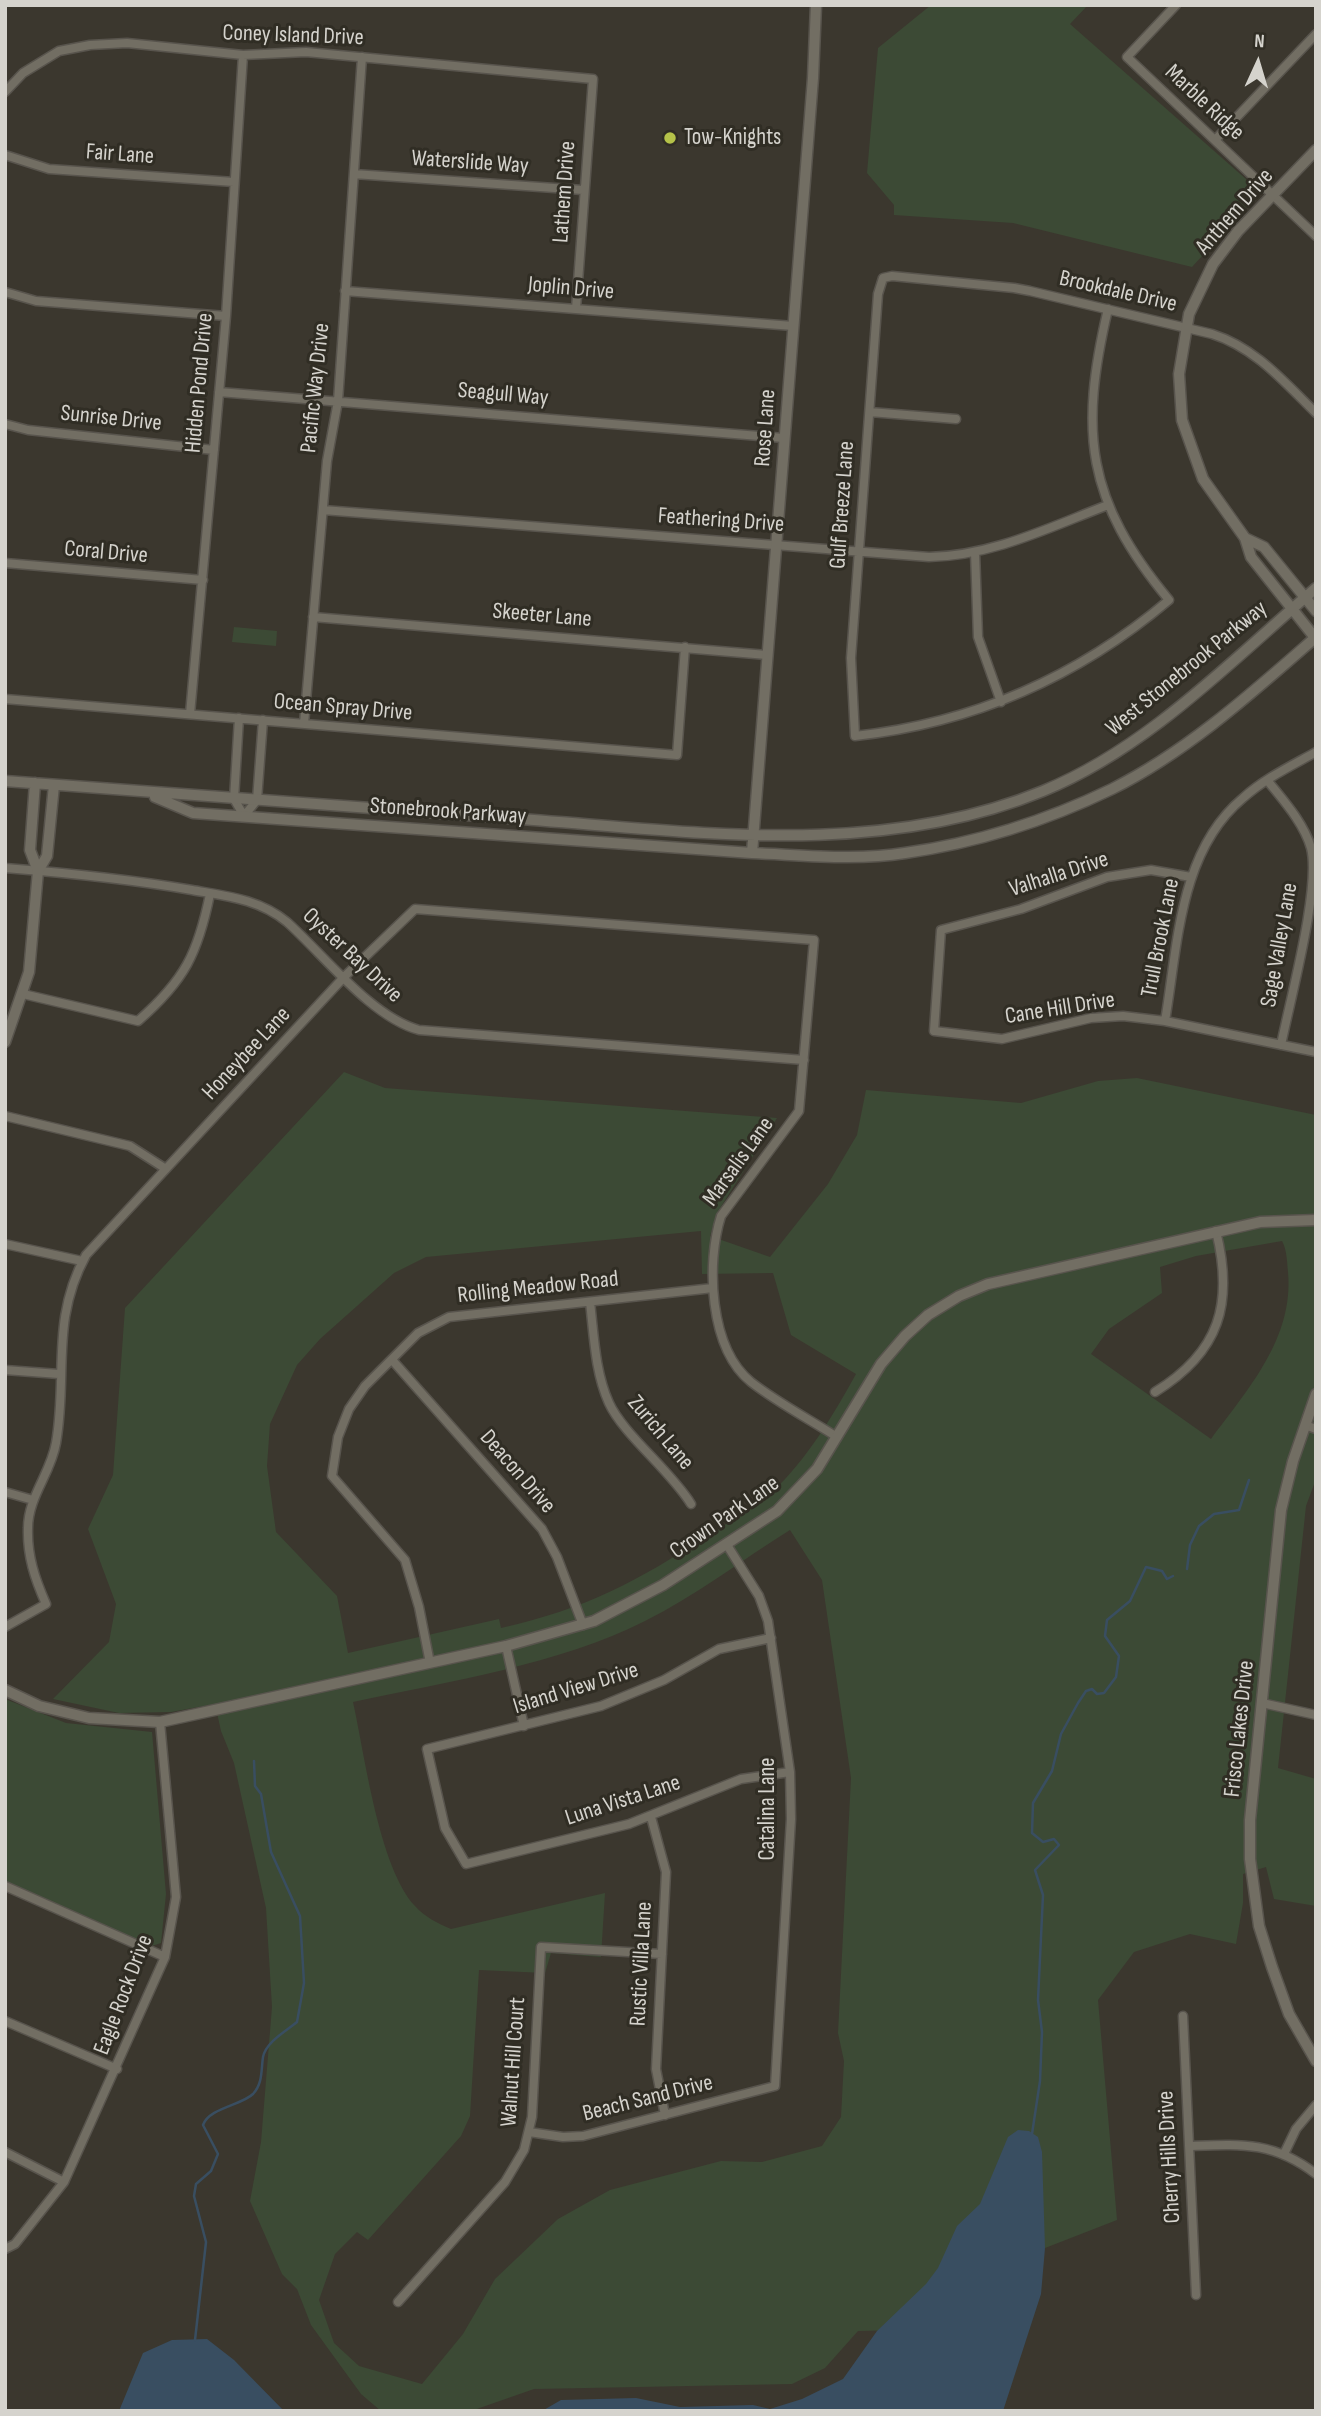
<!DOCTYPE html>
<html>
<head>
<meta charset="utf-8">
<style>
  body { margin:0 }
  #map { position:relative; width:1321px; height:2416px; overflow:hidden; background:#3b372e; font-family:"Sofia Sans Condensed",sans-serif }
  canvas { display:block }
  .frame { position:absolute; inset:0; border:7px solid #d5d3cd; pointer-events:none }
  .north { position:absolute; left:1223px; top:28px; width:70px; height:70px; -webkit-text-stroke:5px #302d24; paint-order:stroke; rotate:4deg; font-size:19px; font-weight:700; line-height:28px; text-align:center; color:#d5d3cd }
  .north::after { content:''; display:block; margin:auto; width:24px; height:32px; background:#d5d3cd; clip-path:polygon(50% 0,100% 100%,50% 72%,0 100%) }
</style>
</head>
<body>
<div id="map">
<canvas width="1321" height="2416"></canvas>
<div class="frame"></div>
<div class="north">N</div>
</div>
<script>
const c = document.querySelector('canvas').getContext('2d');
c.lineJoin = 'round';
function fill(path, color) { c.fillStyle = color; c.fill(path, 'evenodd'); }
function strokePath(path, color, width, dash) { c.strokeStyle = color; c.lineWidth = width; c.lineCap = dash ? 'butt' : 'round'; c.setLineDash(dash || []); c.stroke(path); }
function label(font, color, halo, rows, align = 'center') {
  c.font = font + ' "Sofia Sans Condensed",sans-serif'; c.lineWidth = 6; c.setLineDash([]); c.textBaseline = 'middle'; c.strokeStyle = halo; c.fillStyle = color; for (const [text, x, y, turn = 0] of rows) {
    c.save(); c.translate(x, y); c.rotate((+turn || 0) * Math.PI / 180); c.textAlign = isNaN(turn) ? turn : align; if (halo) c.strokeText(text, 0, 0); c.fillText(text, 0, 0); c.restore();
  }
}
fill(new Path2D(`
  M931 5H1088L1070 24 1255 187 1258 195 1192 267 1013 223 894 215V205L867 173 878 48Z
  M234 627 277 631 276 646 232 642Z
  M344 1072 385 1088 777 1118 717 1213 710 1236 770 1257 828 1184 857 1135 866 1090 1021 1103 1098 1081 1137 1078 1316 1115V1479L1306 1506 1278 1768 1316 1779V1906L1274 1899 1266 1867 1243 1874V1903L1236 1944 1190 1934 1134 1952 1098 2000 1117 2220 986 2271 901 2330 858 2331 825 2368 792 2384 534 2389 471 2411H381L361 2394 311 2325 297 2289 282 2274 250 2201 261 2142 272 2007 266 1908 234 1763 221 1731 215 1704 171 1712 119 1713 53 1699 109 1642 116 1604 88 1529 113 1475 125 1308ZM701 1231 702 1274 773 1273 791 1335 856 1374C834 1414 806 1461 772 1492 754 1508 731 1521 710 1534 636 1582 588 1608 501 1628L499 1619 348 1653 337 1596 276 1532 267 1466 270 1424 297 1365 320 1339 394 1273 426 1257ZM1282 1241C1287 1250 1287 1262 1288 1272 1294 1338 1248 1389 1211 1439L1091 1354 1109 1329 1162 1293 1160 1267 1196 1256ZM790 1530 822 1580 851 1778 838 2033 844 2061 841 2117 822 2146 762 2162 721 2161 610 2190 558 2219 495 2279 463 2334 422 2384 359 2366 334 2343 319 2300 335 2254 357 2232 368 2240 461 2136 470 2116 479 1970 545 1973 551 1953 601 1957 605 1893 451 1929C437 1923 425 1917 415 1906 379 1867 365 1756 353 1702 446 1682 561 1664 645 1621 695 1596 742 1560 790 1530Z
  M5 1699 66 1723 152 1732 166 1894 161 1943 149 1947 5 1881Z`), '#3c4a35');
fill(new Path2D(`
  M1018 2130 1029 2131 1038 2137 1042 2152 1045 2248 1041 2294 1003 2411H542L561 2400 636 2398 680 2407 753 2405 770 2409 802 2399 843 2379 877 2331 926 2284 938 2268 957 2226 980 2204 1008 2137Z
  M207 2339 234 2360 284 2411H119L143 2353 172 2340Z`), '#394e61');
strokePath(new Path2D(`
  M1187 1569 1190 1545 1199 1526 1214 1514 1239 1510 1249 1480
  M1032 2134 1040 2081 1042 2032 1038 2000 1043 1895 1035 1870 1059 1845 1054 1839 1043 1842 1032 1833 1033 1803 1052 1771 1061 1734 1078 1703 1086 1691 1092 1689 1097 1694 1104 1693 1116 1677 1119 1656 1105 1636 1107 1620 1130 1601 1146 1567 1162 1571 1167 1579 1173 1576
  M195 2340 206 2242 194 2196 196 2184 211 2171 218 2154 203 2125C209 2108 242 2105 253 2094 263 2083 261 2070 263 2057 266 2042 286 2031 297 2022L304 1983 300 1916 271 1852 261 1794 255 1786 254 1761`), '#394e61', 2.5);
const minor = new Path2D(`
  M1176 5 1127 57 1316 236
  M5 92 23 73 59 51 90 45 127 43 243 55 306 52 593 79 576 309
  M1215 140 1316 34
  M5 155 49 169 234 182
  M354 174 583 190
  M345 291 793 326
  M5 292 36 301 226 316
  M1108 309C1079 432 1086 500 1169 600 1078 677 973 723 855 736L851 658 878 294 883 278 892 276 1014 288 1030 291 1212 334C1256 348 1284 382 1316 413
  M219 392 784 438
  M870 412 956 419
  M5 424 28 430 214 450
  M323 510 929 557C992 556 1050 527 1108 505
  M975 552 978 637 1001 702
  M5 563 203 580
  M313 617 767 655
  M5 699 677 755 685 647
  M190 714 226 316 243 55
  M239 718 234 799 244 816 257 800 263 720
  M304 724 327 461 338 401 362 57
  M1267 780C1283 800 1304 823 1311 848 1321 887 1290 1000 1281 1045
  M5 868C68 873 129 879 192 890 226 896 259 899 287 922 324 955 371 1017 419 1030L804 1060
  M1191 877 1151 870 1107 877 1021 909 941 930 934 1031 1002 1039 1091 1018 1123 1016 1165 1021 1316 1052
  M23 994 138 1021C185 980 198 953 210 894
  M1165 1021C1178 945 1179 851 1243 798 1264 779 1291 766 1316 752
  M5 1116 130 1146 166 1169
  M5 1244 82 1261
  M590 1302C594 1336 595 1372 609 1403 623 1434 671 1471 691 1504
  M393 1361 542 1529 557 1557 583 1625
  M5 1370 59 1374
  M1155 1392C1220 1352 1234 1303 1216 1231
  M1305 1425 1316 1429
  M5 1492 33 1500
  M5 1627 46 1604C35 1579 27 1556 28 1528 28 1497 51 1473 56 1443 68 1375 50 1321 86 1255L345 976 415 909 814 940 799 1111 721 1216C706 1263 709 1348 751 1382 778 1403 809 1419 837 1437
  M771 1638 719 1649 664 1680 601 1706 427 1749 445 1828 466 1864 629 1824 741 1779 790 1772
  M506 1646 524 1726
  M430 1663 419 1607 405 1560 332 1476 338 1437 349 1409 365 1386 418 1333 449 1317 713 1288
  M1262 1703 1316 1715
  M651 1817 666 1872 656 2069 665 2115
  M5 1886 165 1957
  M1183 2016 1196 2295
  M5 2021 117 2069
  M529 2132 563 2137 583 2136 775 2086 791 1819 790 1772 768 1621 759 1596 727 1545
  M1189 2146C1241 2144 1273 2141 1316 2174
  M5 2152 64 2182
  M1284 2154 1296 2129 1316 2105
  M5 2249 15 2244 64 2182 165 1957 176 1897 160 1722
  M398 2302 505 2182 524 2150 532 2117 541 1947 662 1954`);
const tertiary = new Path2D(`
  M1316 150 1238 231 1213 264 1189 314 1179 374 1182 420 1203 479 1245 538 1251 557 1316 639
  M1245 538 1264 547 1316 611
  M5 781C172 794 339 806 506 818 684 830 873 861 1043 791 1148 748 1231 661 1316 588
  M155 797 193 813 752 853C802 855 856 861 905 853 976 843 1048 820 1112 789 1188 751 1253 692 1316 637
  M752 853 813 78 816 5
  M38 871 47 856 54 785
  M5 1042 29 972 38 871 30 850 35 783
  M1316 1394 1293 1461 1281 1510 1250 1820V1859L1259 1926 1272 1967 1289 2014 1316 2061
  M5 1690 39 1706 89 1718 160 1722 506 1646 594 1621 663 1585 777 1511 817 1469 881 1364 905 1336 928 1315 959 1296 988 1284 1260 1222 1316 1220`);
strokePath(minor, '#58544d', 11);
strokePath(tertiary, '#58544d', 13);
strokePath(minor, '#726e63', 8);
strokePath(tertiary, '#726e63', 10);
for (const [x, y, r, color] of [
  [670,138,7,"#b5c249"]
]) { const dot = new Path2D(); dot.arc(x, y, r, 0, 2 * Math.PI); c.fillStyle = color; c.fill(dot); strokePath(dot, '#302d24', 2.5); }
label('23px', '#d5d3cd', '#302d24', [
  ["Coney Island Drive",293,36,2],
  ["Marble Ridge",1204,103,43],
  ["Fair Lane",120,155,4],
  ["Waterslide Way",470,163,4],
  ["Lathem Drive",565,192,-86],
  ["Anthem Drive",1235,212,-49],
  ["Joplin Drive",571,289,5],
  ["Brookdale Drive",1118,292,13],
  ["Hidden Pond Drive",200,383,-85],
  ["Pacific Way Drive",316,388,-84],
  ["Seagull Way",503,395,5],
  ["Sunrise Drive",111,419,6],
  ["Rose Lane",766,428,-86],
  ["Gulf Breeze Lane",843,505,-86],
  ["Feathering Drive",721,521,4],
  ["Coral Drive",106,553,5],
  ["Skeeter Lane",542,616,5],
  ["West Stonebrook Parkway",1187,669,-39],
  ["Ocean Spray Drive",343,708,5],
  ["Stonebrook Parkway",448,812,4],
  ["Valhalla Drive",1059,875,-18],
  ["Trull Brook Lane",1161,938,-79],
  ["Sage Valley Lane",1280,945,-80],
  ["Oyster Bay Drive",352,956,43],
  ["Cane Hill Drive",1060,1009,-9],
  ["Honeybee Lane",247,1054,-47],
  ["Marsalis Lane",739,1162,-54],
  ["Rolling Meadow Road",538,1288,-6],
  ["Zurich Lane",660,1433,50],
  ["Deacon Drive",517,1472,49],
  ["Crown Park Lane",725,1518,-35],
  ["Island View Drive",576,1689,-17],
  ["Frisco Lakes Drive",1240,1729,-84],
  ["Luna Vista Lane",623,1801,-18],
  ["Catalina Lane",768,1809,-90],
  ["Rustic Villa Lane",642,1964,-87],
  ["Eagle Rock Drive",124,1995,-69],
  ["Walnut Hill Court",514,2062,-86],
  ["Beach Sand Drive",648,2099,-14],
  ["Cherry Hills Drive",1170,2157,-93]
]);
label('23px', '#d5d3cd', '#302d24', [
  ["Tow-Knights",684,138]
], 'left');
</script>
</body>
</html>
